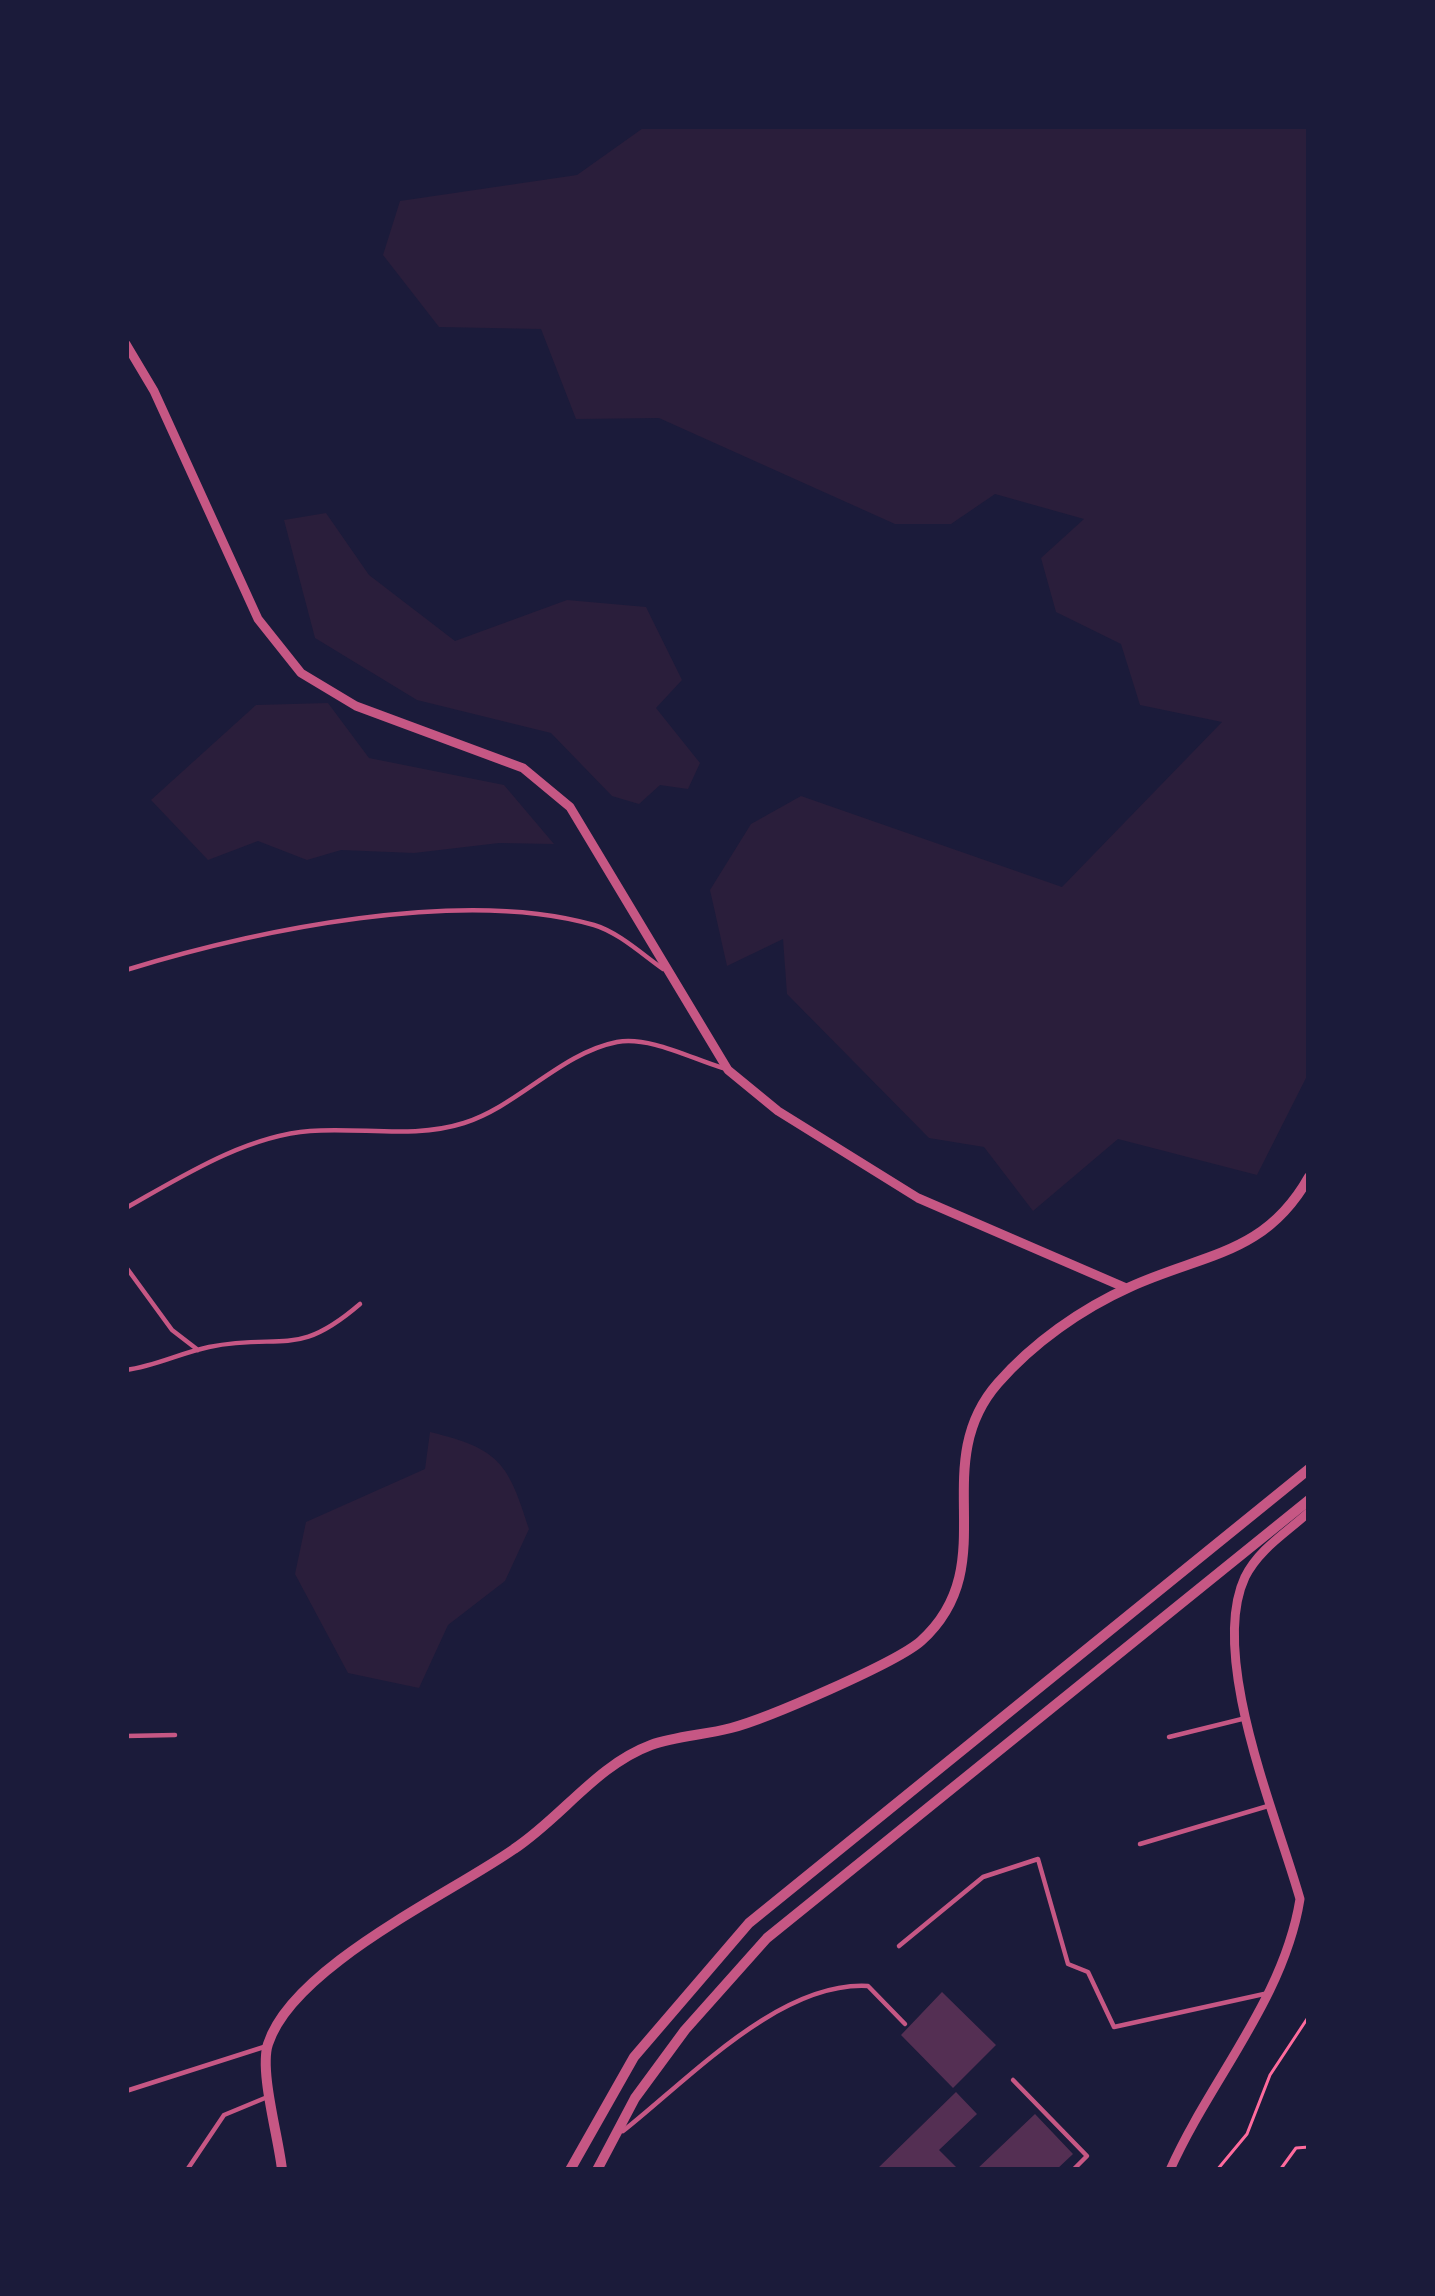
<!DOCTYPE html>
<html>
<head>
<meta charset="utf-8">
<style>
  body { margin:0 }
  #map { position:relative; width:1435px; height:2296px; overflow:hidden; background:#1b1b3a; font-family:Mulish,sans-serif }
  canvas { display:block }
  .frame { position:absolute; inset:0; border:129px solid #1b1b3a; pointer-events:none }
</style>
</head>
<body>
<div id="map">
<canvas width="1435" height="2296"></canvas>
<div class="frame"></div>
</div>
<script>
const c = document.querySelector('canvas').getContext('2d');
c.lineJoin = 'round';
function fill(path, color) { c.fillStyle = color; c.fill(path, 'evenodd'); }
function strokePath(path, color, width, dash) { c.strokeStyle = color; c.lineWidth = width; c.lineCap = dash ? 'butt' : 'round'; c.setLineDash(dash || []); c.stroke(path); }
fill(new Path2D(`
  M646 126H1309V1072L1257 1175 1118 1139 1033 1211 984 1147 929 1138 787 994 783 939 727 966 710 890 751 824 801 796 1062 887 1222 722 1140 705 1121 644 1056 612 1041 558 1084 519 995 494 951 524H895L659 418 576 419 541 329 439 327 383 255 400 201 577 175Z
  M326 513 369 575 455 641 567 600 646 607 682 680 656 708 700 763 688 789 660 785 639 804 612 796 551 733 417 700 315 638 284 520Z
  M328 703 369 758 504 785 554 844 499 843 414 853 341 850 307 860 258 841 208 860 151 800 256 705Z
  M430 1432C500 1449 508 1463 529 1529L505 1581 448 1625 419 1688 348 1673 295 1574 306 1522 425 1469Z`), '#2a1e3b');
fill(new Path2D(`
  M942 1992 996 2045 953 2088 901 2035Z
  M956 2092 977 2114 939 2150 959 2170H876Z
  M1035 2114 1073 2154 1056 2170H976Z`), '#542f53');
strokePath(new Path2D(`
  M1217 2170 1247 2134 1270 2075 1309 2016
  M1280 2170 1296 2148 1309 2147`), '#ff6b9d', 3);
strokePath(new Path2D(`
  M126 970C256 930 462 887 594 925 618 932 643 955 663 969
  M126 1208C181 1177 245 1136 310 1131 361 1127 414 1139 464 1123 518 1106 561 1053 617 1042 650 1036 692 1059 723 1068
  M126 1267 172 1330 198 1350
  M126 1370C156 1366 180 1353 209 1347 282 1332 295 1360 360 1304
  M126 1736 175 1735
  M1169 1737 1246 1718
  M1140 1844 1268 1806
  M899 1946 983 1877 1038 1859 1068 1964 1088 1972 1114 2027 1264 1994
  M1013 2080 1087 2156 1073 2170
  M126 2091 267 2046
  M623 2131C689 2079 780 1981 868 1986L905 2024
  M187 2170 224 2115 265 2098`), '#c65784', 4.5);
strokePath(new Path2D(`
  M126 344 154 391 258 619 301 673 356 706 523 768 570 807 728 1070 778 1111 918 1198 1126 1288
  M1170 2170C1210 2080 1284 1999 1300 1899 1277 1817 1208 1656 1245 1577 1259 1549 1286 1533 1309 1512`), '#c65784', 9);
strokePath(new Path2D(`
  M282 2170C279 2139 259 2071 268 2044 293 1966 450 1894 514 1849 562 1817 597 1765 651 1745 676 1736 705 1735 731 1728 766 1719 896 1663 921 1641 1006 1564 925 1466 998 1383 1033 1343 1081 1309 1130 1287 1205 1253 1265 1255 1309 1177
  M570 2170 634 2057 749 1923 1309 1469
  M597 2170 635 2098 685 2030 767 1938 1309 1500`), '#c65784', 10);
</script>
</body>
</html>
